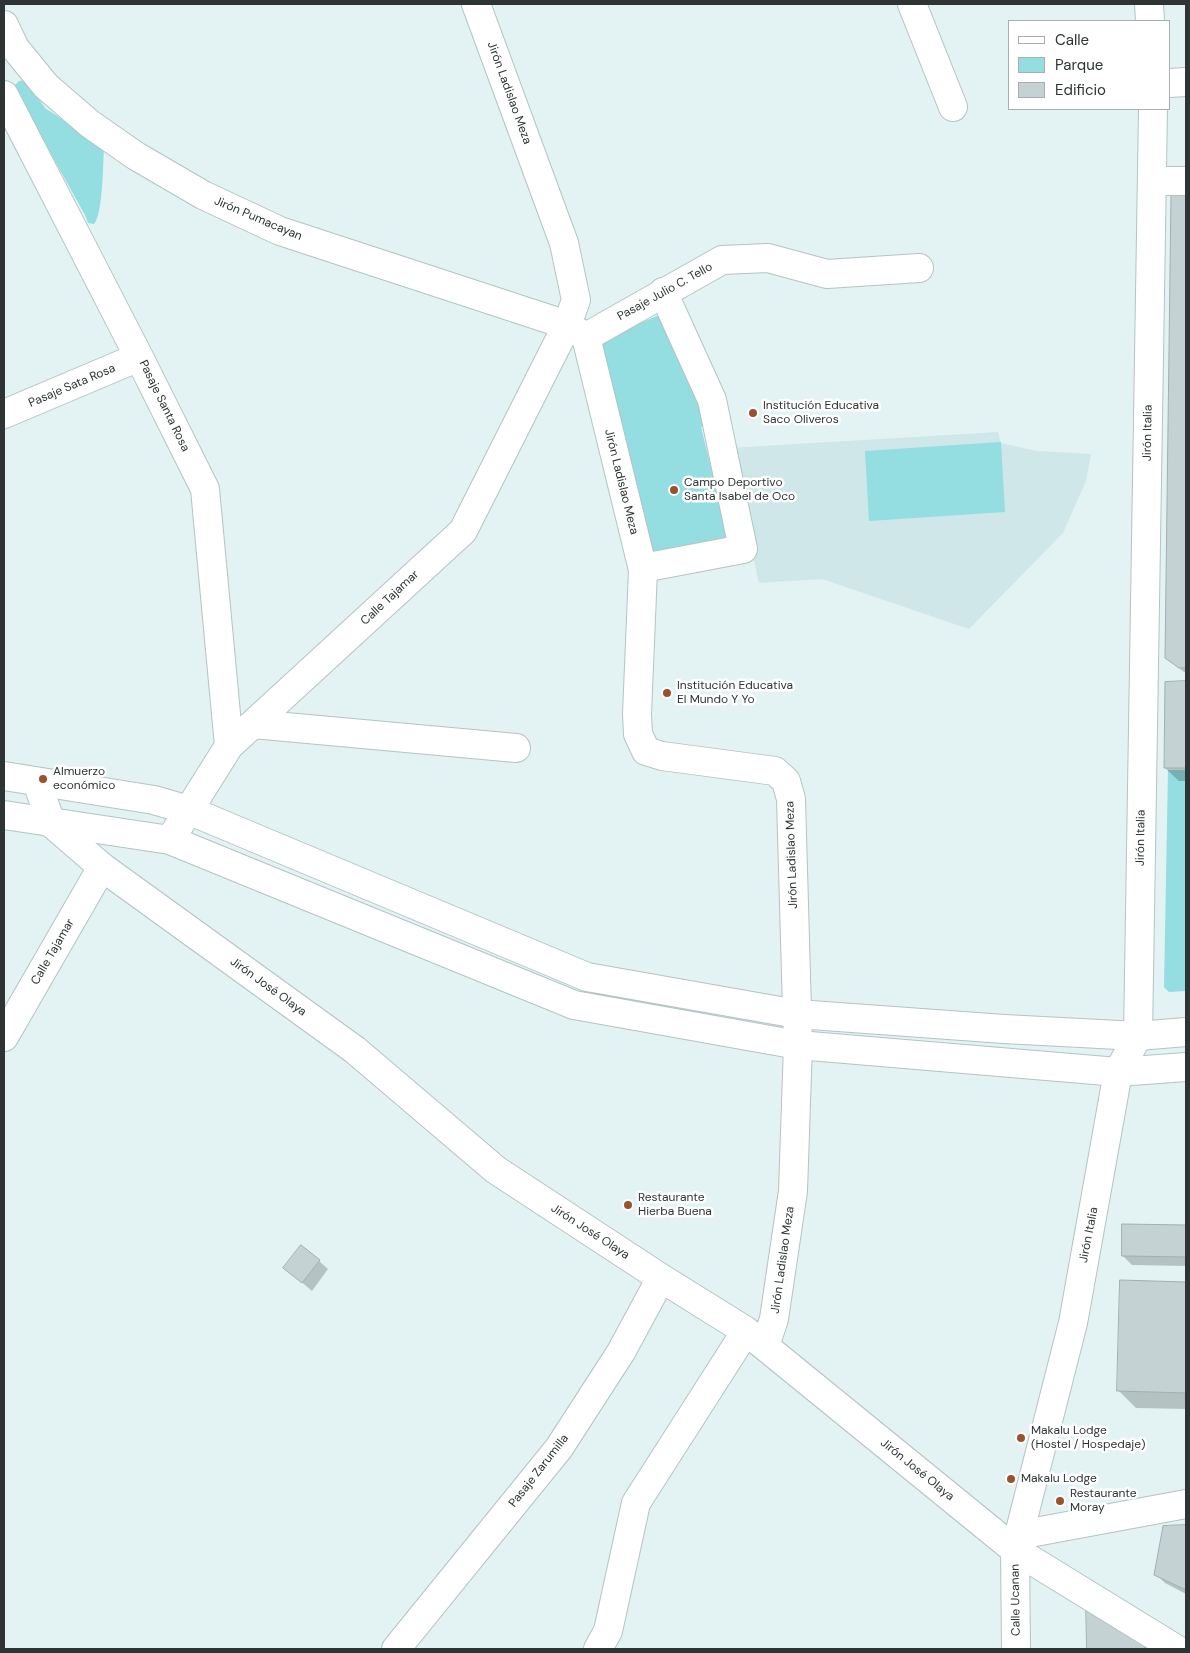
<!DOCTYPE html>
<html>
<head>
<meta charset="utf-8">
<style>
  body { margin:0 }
  #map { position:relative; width:1190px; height:1653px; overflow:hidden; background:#e3f3f3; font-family:"DM Sans",sans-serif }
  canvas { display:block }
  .frame { position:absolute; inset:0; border:5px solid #2e3434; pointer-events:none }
  .legend { position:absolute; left:1008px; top:20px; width:162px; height:90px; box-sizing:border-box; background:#fff; border:1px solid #abaeae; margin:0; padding:6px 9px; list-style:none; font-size:15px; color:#2e3434 }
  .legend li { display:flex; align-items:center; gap:10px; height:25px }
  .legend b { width:25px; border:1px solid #abaeae }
</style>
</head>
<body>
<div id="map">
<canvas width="1190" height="1653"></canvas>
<div class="frame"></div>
<ul class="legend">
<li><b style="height:6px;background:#fff"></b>Calle</li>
<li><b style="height:14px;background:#94dde0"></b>Parque</li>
<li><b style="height:14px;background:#c4d2d3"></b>Edificio</li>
</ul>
</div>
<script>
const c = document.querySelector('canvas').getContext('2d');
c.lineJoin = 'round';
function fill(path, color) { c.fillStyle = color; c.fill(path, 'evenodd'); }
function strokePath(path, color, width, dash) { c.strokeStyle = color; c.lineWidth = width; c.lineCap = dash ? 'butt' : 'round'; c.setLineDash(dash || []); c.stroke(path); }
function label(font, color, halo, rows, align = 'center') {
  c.font = font + ' "DM Sans",sans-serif'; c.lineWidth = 5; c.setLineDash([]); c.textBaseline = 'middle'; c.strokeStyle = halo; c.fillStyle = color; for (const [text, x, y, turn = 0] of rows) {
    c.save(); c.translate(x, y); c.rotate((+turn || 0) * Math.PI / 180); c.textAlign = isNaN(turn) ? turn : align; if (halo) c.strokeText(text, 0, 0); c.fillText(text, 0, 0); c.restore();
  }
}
fill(new Path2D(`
  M998 432 1001 443 1037 451 1091 454 1086 481 1063 533 969 629 822 579 759 583 729 448Z`), '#cfe7e8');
fill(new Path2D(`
  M26 80 45 108 104 147C103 163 103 214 94 224L88 223 85 215 16 91 15 85 19 81Z
  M664 313 711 424 701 427 729 541 655 559 600 351 602 341 616 333Z
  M1001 442 1005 512 869 521 865 451Z
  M1168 770H1186V991L1169 992 1164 987Z`), '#94dde0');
fill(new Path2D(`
  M1186 192V672H1184L1171 662 1172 196Z
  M1166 683H1186V781H1179L1165 768Z
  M1123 1226 1186 1227V1266L1132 1265 1123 1256Z
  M319 1261 328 1269 312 1291 285 1268Z
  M1121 1282 1186 1284V1409L1136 1408 1118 1390Z
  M1186 1526V1594L1165 1583 1156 1574 1164 1527Z
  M1087 1607 1151 1649H1089Z`), '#0003');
const building = new Path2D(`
  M1182 190H1186V668H1179L1165 658 1171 195Z
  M1186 681V768H1164L1165 682Z
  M1122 1224 1186 1225V1257L1122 1256Z
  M301 1245 320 1260 302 1283 283 1268Z
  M1120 1280 1186 1282V1393L1117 1391Z
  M1186 1525V1590L1154 1575 1163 1526Z
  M1086 1605 1144 1641 1145 1649H1087Z`);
fill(building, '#c4d2d3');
strokePath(building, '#a0afaf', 1);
const minor = new Path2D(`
  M912 4 953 107
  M1149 4 1150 21
  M4 25 15 48 46 86 90 124 136 156 203 195 280 231 567 325 586 337 722 260 768 258 827 274 919 268
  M1169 83 1186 82
  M4 95 139 357 205 489 229 746
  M1153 181H1186
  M586 337 643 570 637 714 638 734 646 751 662 756 775 771 786 781 791 799 798 1045 793 1191 774 1319 765 1346
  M4 414 139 357
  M643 568 743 549 712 400 663 292
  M253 724 516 748
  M37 782 51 823 102 867 355 1050 496 1170 661 1278 746 1331 1015 1550 1176 1649
  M170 840 229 746 463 531 567 325 576 300 564 243 476 4
  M4 1037 102 867
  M1019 1535 1186 1504
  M396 1649 559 1448 621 1352 661 1278
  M598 1649 608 1631 636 1503 746 1331
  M1016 1649 1015 1550 1073 1323 1118 1072 1138 1036 1153 109`);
const major = new Path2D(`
  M4 776 154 800 188 810 587 977 797 1014 1004 1029 1138 1036 1186 1032
  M4 815 170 840 574 1005 798 1045 1118 1072 1186 1067`);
strokePath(minor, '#b4c3c4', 30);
strokePath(major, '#b4c3c4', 30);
strokePath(minor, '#fff', 28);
strokePath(major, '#fff', 28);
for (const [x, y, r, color] of [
  [753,413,5,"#99522c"],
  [674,490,5,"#99522c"],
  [667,693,5,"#99522c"],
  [43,779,5,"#99522c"],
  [628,1205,5,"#99522c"],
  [1021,1438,5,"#99522c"],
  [1011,1479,5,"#99522c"],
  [1060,1501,5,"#99522c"]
]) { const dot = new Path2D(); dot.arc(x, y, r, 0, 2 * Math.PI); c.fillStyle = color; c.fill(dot); strokePath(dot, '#fff', 2); }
label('12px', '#2e3434', '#fff', [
  ["Jirón Ladislao Meza",509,93,70],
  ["Jirón Pumacayan",258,219,23],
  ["Pasaje Julio C. Tello",665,292,-29],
  ["Pasaje Sata Rosa",72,386,-23],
  ["Pasaje Santa Rosa",164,406,64],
  ["Jirón Italia",1148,433,-89],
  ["Jirón Ladislao Meza",621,482,76],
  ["Calle Tajamar",390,598,-43],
  ["Jirón Italia",1141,838,-89],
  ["Jirón Ladislao Meza",792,855,-92],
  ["Calle Tajamar",53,952,-60],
  ["Jirón José Olaya",268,987,36],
  ["Jirón José Olaya",590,1232,33],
  ["Jirón Italia",1089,1235,-79],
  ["Jirón Ladislao Meza",783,1260,-82],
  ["Jirón José Olaya",917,1470,39],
  ["Pasaje Zarumilla",539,1471,-52],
  ["Calle Ucanan",1016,1600,-91]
]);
label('12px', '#2e3434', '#fff', [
  ["Institución Educativa",763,406],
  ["Saco Oliveros",763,420],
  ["Campo Deportivo",684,483],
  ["Santa Isabel de Oco",684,497],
  ["Institución Educativa",677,686],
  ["El Mundo Y Yo",677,700],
  ["Almuerzo",53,772],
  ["económico",53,786],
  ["Restaurante",638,1198],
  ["Hierba Buena",638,1212],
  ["Makalu Lodge",1031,1431],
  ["(Hostel / Hospedaje)",1031,1445],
  ["Makalu Lodge",1021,1479],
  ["Restaurante",1070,1494],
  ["Moray",1070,1508]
], 'left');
</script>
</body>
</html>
